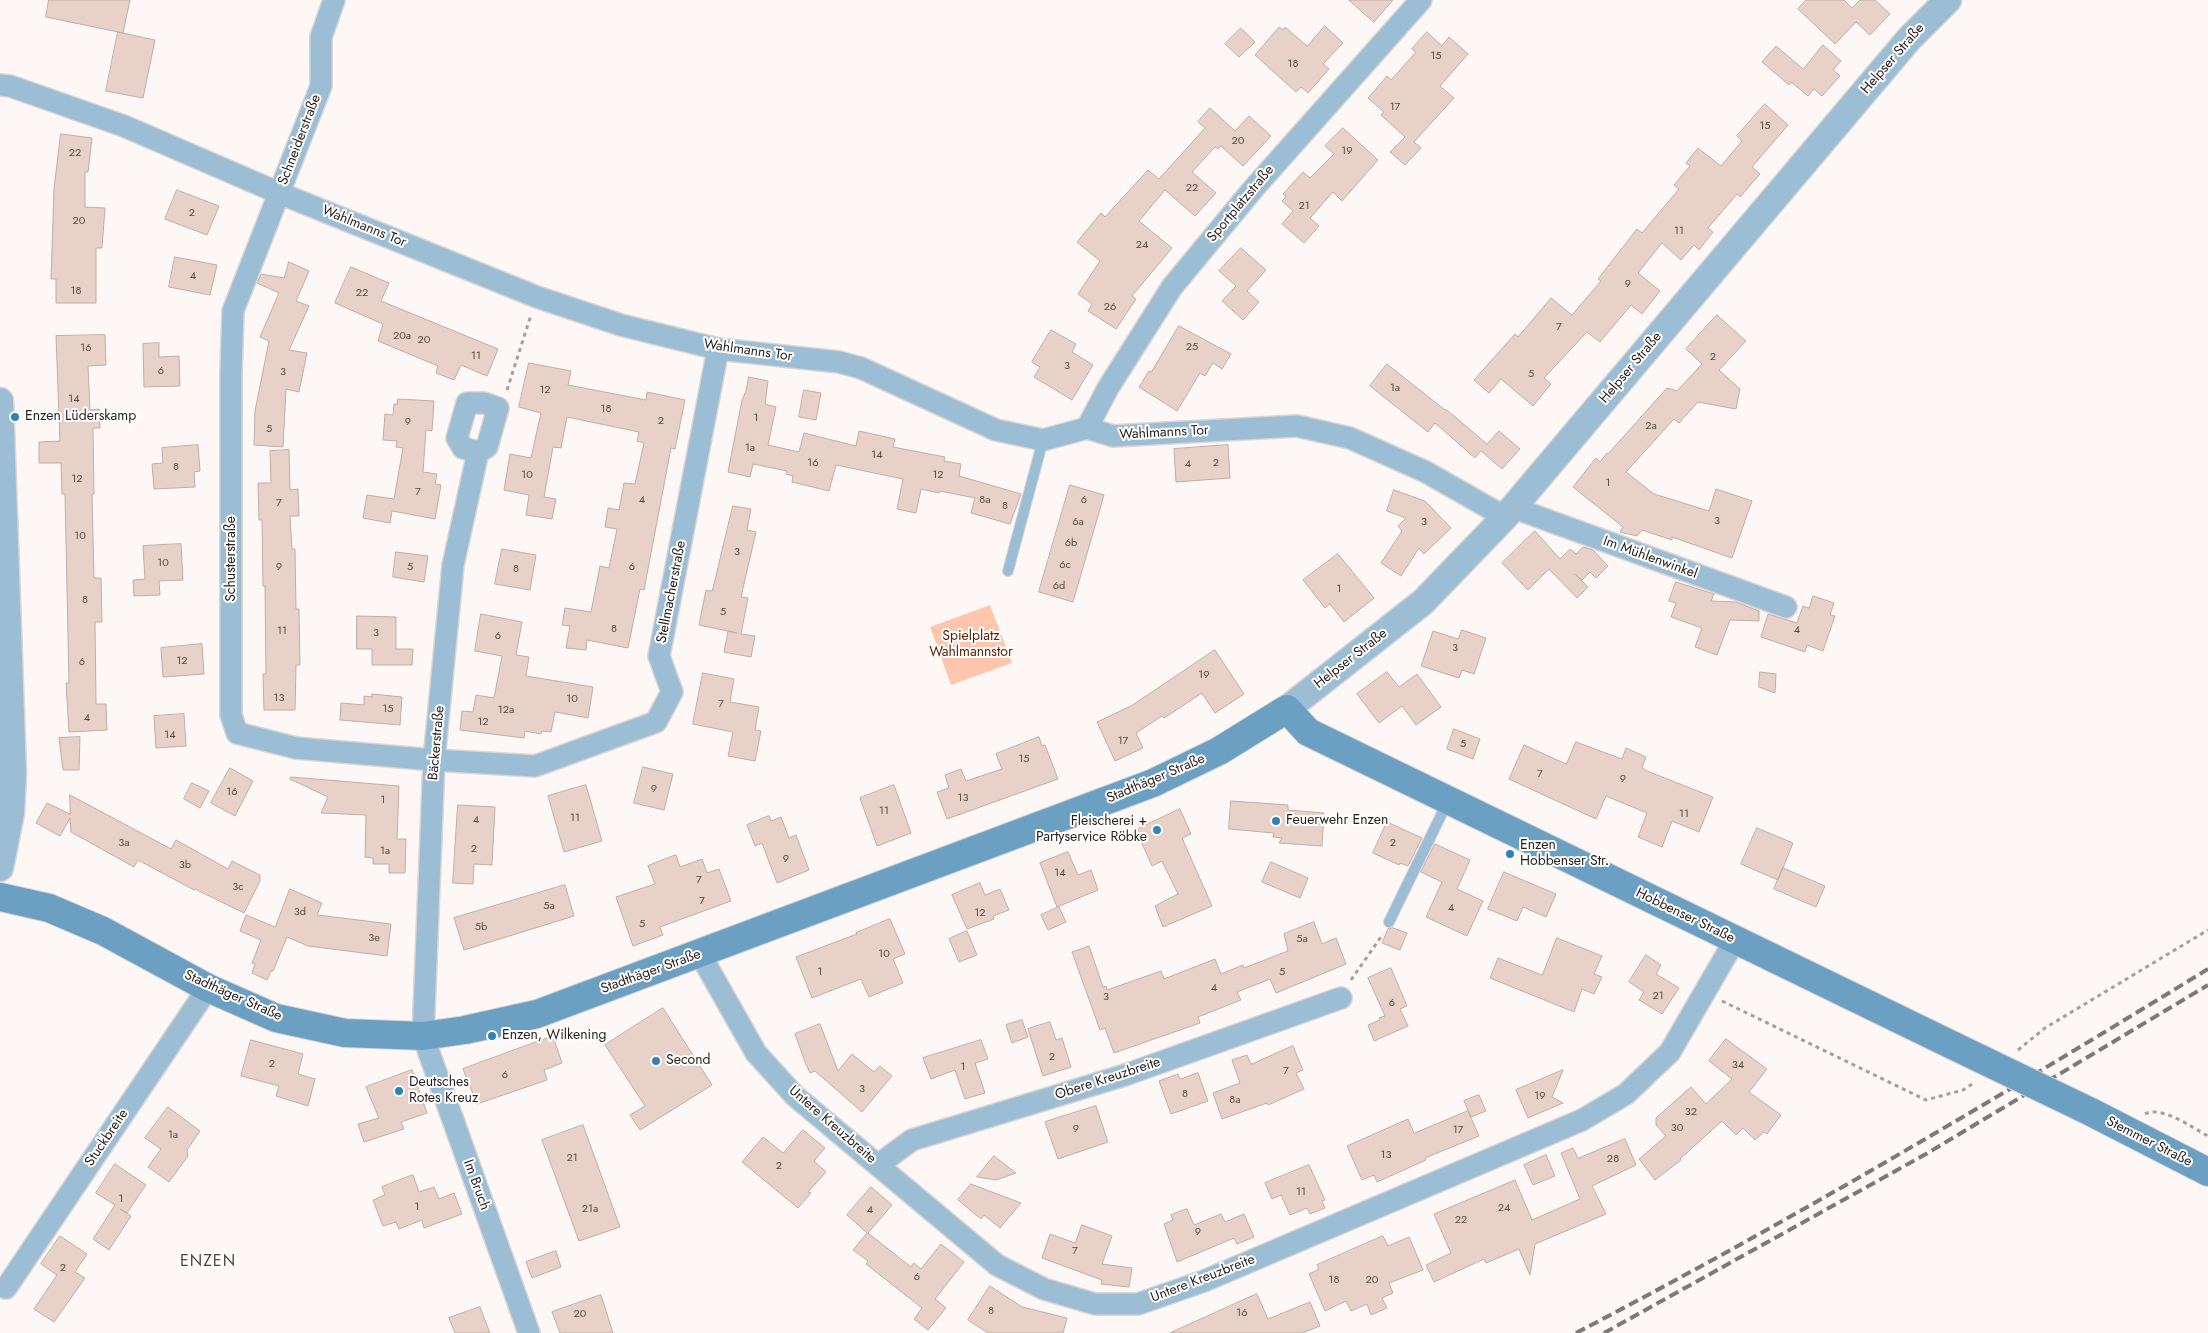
<!DOCTYPE html>
<html>
<head>
<meta charset="utf-8">
<style>
  body { margin:0 }
  canvas { display:block; background:#fdf8f6 }
</style>
</head>
<body>
<canvas width="2208" height="1333"></canvas>
<script>
const c = document.querySelector('canvas').getContext('2d');
c.lineJoin = 'round';
function fill(path, color) { c.fillStyle = color; c.fill(path, 'evenodd'); }
function strokePath(path, color, width, dash) { c.strokeStyle = color; c.lineWidth = width; c.lineCap = dash ? 'butt' : 'round'; c.setLineDash(dash || []); c.stroke(path); }
function label(font, color, halo, rows, align = 'center') {
  c.font = font + ' Jost,sans-serif'; c.lineWidth = 4; c.setLineDash([]); c.textBaseline = 'middle'; c.strokeStyle = halo; c.fillStyle = color; for (const [text, x, y, turn = 0] of rows) {
    c.save(); c.translate(x, y); c.rotate((+turn || 0) * Math.PI / 180); c.textAlign = isNaN(turn) ? turn : align; if (halo) c.strokeText(text, 0, 0); c.fillText(text, 0, 0); c.restore();
  }
}
fill(new Path2D(`
  M990 605 1012 663 951 685 930 627Z`), '#ffc6ad');
const building = new Path2D(`
  M49 0H130L123 33 46 17Z
  M1349 0H1393L1374 22Z
  M1806 0H1844L1852 8 1860 0H1875L1890 14 1870 35 1856 22 1835 44 1798 9Z
  M1325 26 1343 43 1323 64 1329 69 1308 93 1301 87 1296 92 1255 55 1279 27 1283 30 1285 27 1307 46Z
  M1241 28 1255 42 1239 57 1225 44Z
  M118 32 155 40 143 98 106 91Z
  M1427 32 1442 46 1449 37 1468 54 1440 86 1454 98 1414 142 1421 148 1405 165 1390 152 1405 137 1381 115 1384 112 1368 98 1387 76 1391 80 1416 52 1412 49Z
  M1823 45 1841 61 1833 70 1840 76 1822 96 1814 89 1808 96 1791 82 1789 85 1762 62 1776 46 1803 69Z
  M1765 104 1788 125 1752 167 1760 174 1740 197 1737 194 1708 228 1713 232 1699 250 1694 245 1681 260 1662 243 1638 273 1660 291 1642 314 1631 305 1600 342 1587 332 1544 378 1551 384 1533 406 1501 379 1489 393 1474 380 1515 334 1518 337 1551 298 1572 315 1601 281 1598 279 1637 229 1642 233 1679 189 1674 185 1690 166 1686 163 1698 148 1721 166 1742 141 1737 136Z
  M1210 108 1235 131 1249 116 1271 136 1243 166 1221 146 1218 149 1215 147 1192 172 1216 193 1195 216 1165 190 1139 221 1172 248 1132 296 1136 299 1116 329 1088 311 1092 304 1078 294 1100 261 1077 242 1101 213 1105 217 1148 170 1159 179 1205 128 1198 122Z
  M1343 128 1378 160 1342 201 1333 192 1310 218 1319 226 1304 243 1282 224 1293 211 1282 201 1286 196 1283 194 1303 172 1310 178 1334 154 1325 146Z
  M61 134 92 138 88 172H85V207L105 208 102 248H96V303H56V279H51L54 189Z
  M177 190 219 206 207 235 165 219Z
  M1241 248 1266 270 1247 291 1259 302 1243 320 1222 301 1236 286 1219 271Z
  M175 257 217 265 210 295 169 287Z
  M289 262 309 271 296 301 309 306 289 350 307 353 299 392 286 389 283 447 254 445 255 411 269 341 260 337 279 293 257 283 261 274 284 278Z
  M351 267 389 283 381 301 498 349 487 376 461 365 454 380 436 373 438 366 378 341 383 324 335 303Z
  M1717 315 1746 341 1719 370 1740 389 1736 409 1698 402 1679 423 1674 419 1626 472 1654 494 1709 511 1716 489 1752 501 1732 558 1672 537V540L1642 530 1637 536 1620 532 1623 527 1573 487 1596 458 1600 462 1607 453 1608 454 1667 388 1677 391 1702 364 1686 349Z
  M1179 326 1231 354 1222 369 1213 363 1205 376 1200 373 1177 411 1139 387 1149 371 1151 372Z
  M1051 330 1076 344 1072 352 1093 365 1072 400 1034 377 1040 367 1032 362Z
  M105 335 106 365 88 366 90 410 99 409 100 428H93L94 494H92L94 578H101L102 622H95L96 704H106L107 730 69 732 66 683H69L65 494H62L61 463H39V442L60 441 56 336Z
  M159 343V357L179 356 180 386 144 387 143 344Z
  M529 363 571 371 568 385 646 400 647 392 685 400 675 449 671 448 644 590 640 589 628 648 587 640 586 650 566 648 570 626 562 625 565 608 591 612 600 566 609 568 617 529 605 527 608 508 619 510 624 483 635 484 644 443 637 441 639 432 567 417 561 448 553 447 544 497 556 499 552 519 526 515 529 495 504 490 510 454 531 458 541 413 519 407Z
  M1387 364 1445 410H1447L1487 444 1499 431 1520 449 1502 469 1481 451 1475 458 1435 423 1428 432 1370 386Z
  M749 377 768 381 765 404 776 407 768 445 799 452 804 433 856 446 859 431 895 439 893 447 945 457 944 461 961 464 959 476 1021 494 1010 524 971 513 975 498 940 491 939 493 921 489 916 513 897 509 903 479 836 465 829 491 792 482 793 476 786 474 787 471 753 464 750 477 728 472 742 400 746 391Z
  M804 390 821 393 816 420 799 417Z
  M398 399 434 401 432 431 426 430 423 472 437 474 435 484 441 485 435 519 392 511 390 523 363 518 367 495 394 499 403 448 396 447 397 441 383 440 385 414 393 415 394 404H397Z
  M198 445 200 471 194 472 195 487 154 489 152 464 163 463 162 448Z
  M1228 445 1230 478 1176 482 1174 449Z
  M289 450 290 490 298 489 299 516H290L292 549H295L296 609H299L300 665H296L295 710H264L263 674H266L265 586H263L262 520H259L258 483H271L270 451Z
  M1070 485 1104 495 1073 602 1039 592Z
  M1394 490 1425 501 1451 528 1424 554 1419 548 1401 576 1381 563 1402 531 1398 526 1406 518 1387 511Z
  M733 506 751 509 747 530 756 532 741 597 748 598 741 634 755 636 751 657 724 652 728 631 737 633 699 625 706 590 712 591Z
  M1535 531 1560 559 1570 549 1576 554 1583 547 1593 550 1608 566 1596 578 1590 572 1582 580 1575 574 1588 587 1577 598 1549 569 1528 590 1502 563Z
  M181 544 183 580 159 581 160 595 134 596 133 580 145 579 143 546Z
  M502 549 536 555 530 590 495 584Z
  M396 552 428 556 424 582 393 577Z
  M1338 554 1374 598 1344 622 1330 604 1325 608 1303 580Z
  M1676 582 1714 594 1711 601 1736 602 1759 611V621L1730 620 1717 655 1695 647 1702 628 1671 617 1676 603 1669 601Z
  M1813 596 1834 603 1830 615 1835 616 1823 651 1807 645 1805 652 1761 637 1768 614 1797 623 1803 606 1809 608Z
  M481 614 522 622 516 655 529 657 526 676 593 687 588 718 555 712 551 732 542 731 541 734 525 731 524 738 460 730 462 711 473 712 476 695 494 698 502 656 475 651Z
  M357 616 396 617V649H413L412 665H372V649H357Z
  M1462 630 1486 638 1474 674 1462 670 1459 678 1421 666 1433 631 1458 639Z
  M202 644 204 674 163 677 161 648Z
  M1215 650 1244 694 1215 713 1202 693 1164 718 1162 716 1136 733 1143 748 1115 761 1097 722 1131 706Z
  M1387 672 1399 687 1417 674 1441 707 1416 725 1402 706 1379 723 1357 694Z
  M1760 672 1776 674 1775 693 1759 687Z
  M703 673 734 679 730 702 759 707 755 730 761 731 755 761 728 756 733 732 693 724Z
  M372 694 402 697 400 725 340 720 341 703 364 705V696L372 697Z
  M184 714 186 746 156 748 154 716Z
  M1454 729 1480 739 1473 759 1447 749Z
  M80 737 79 770H63L59 738Z
  M1039 737 1042 746 1045 745 1058 779 947 819 937 792 949 788 945 775 961 769 966 781 1002 769 996 754Z
  M1576 742 1622 759 1626 748 1646 757 1642 768 1647 771 1713 797 1699 832 1672 821 1662 847 1638 837 1647 813 1606 796 1596 819 1509 779 1524 745 1566 764Z
  M643 767 673 774 664 810 634 803Z
  M230 768 253 781 235 816 211 803Z
  M291 777 399 786 397 839H406L405 873H389V864H373V858L365 857 366 815 321 813 328 797 290 779Z
  M192 783 209 791 200 808 184 799Z
  M586 785 602 841 564 852 548 796Z
  M894 785 911 833 877 846 860 798Z
  M70 795 171 849 176 840 228 869 232 861 260 875V881L244 913 195 889 194 890 138 860 134 867 71 832 70 818 60 836 36 823 47 803 70 814Z
  M1231 801 1288 805V810L1324 813 1322 846 1279 843 1282 838 1273 837 1274 833 1229 829Z
  M458 805 495 807 492 865 474 864 473 884 453 883Z
  M1180 809 1191 834 1182 838 1212 906 1163 927 1155 906 1178 894 1162 861 1152 866 1136 830Z
  M769 816 771 821 781 817 789 838 796 835 809 870 777 883 762 843 755 846 747 825Z
  M1387 822 1422 838 1408 866 1400 863 1399 865 1373 853Z
  M1757 828 1793 843 1778 880 1741 864Z
  M1435 844 1470 860 1457 889 1483 901 1467 936 1426 917 1442 882 1421 872Z
  M1068 852 1078 875 1091 870 1098 890 1057 907 1040 863Z
  M676 855 680 867 702 859 707 873 719 869 731 901 660 927 663 935 633 946 616 897 655 884 648 866Z
  M1271 862 1308 878 1300 898 1262 882Z
  M1783 868 1825 886 1816 907 1774 889Z
  M1504 872 1556 894 1546 917 1523 907 1517 921 1488 909Z
  M980 883 985 895 1000 889 1009 910 993 916 994 919 967 929 952 895Z
  M565 885 574 916 464 950 454 918Z
  M290 889 322 903 317 915 391 924 387 956 308 946 287 937 273 971H271L267 980 252 973 255 964 252 963 261 940 240 931 246 915 275 927Z
  M1059 907 1066 922 1048 930 1041 915Z
  M890 919 905 954 893 959 903 983 869 997 861 979 812 998 796 957 857 934 856 933Z
  M1314 922 1322 944 1336 938 1346 964 1276 993 1270 979 1237 992 1241 1000 1198 1017 1200 1023 1114 1053 1105 1028 1100 1030 1072 952 1089 946 1103 987 1106 986 1107 990 1161 971 1164 979 1215 959 1221 974 1243 965 1244 968 1288 951 1284 934Z
  M1393 928 1407 933 1400 950 1382 943 1388 929Z
  M967 931 977 955 959 962 949 939Z
  M1557 938 1602 956 1594 974 1602 977 1594 994 1582 989 1574 1012 1490 978 1498 958 1542 975Z
  M1646 955 1661 965 1656 974 1679 988 1662 1014 1639 1000 1644 992 1629 982Z
  M1391 968 1407 1006 1400 1009 1408 1026 1374 1041 1368 1025 1380 1020 1379 1018 1385 1016 1368 978Z
  M663 1008 712 1085 640 1130 630 1115 645 1106 605 1045Z
  M1022 1020 1028 1037 1012 1043 1006 1025Z
  M1050 1022 1056 1040 1062 1038 1071 1067 1043 1076 1028 1029Z
  M820 1024 838 1071 852 1054 874 1072 880 1066 892 1076 862 1112 815 1071 810 1073 805 1062 795 1034Z
  M553 1036 562 1063 544 1070 547 1080 477 1104 463 1069Z
  M1726 1039 1767 1069 1749 1092 1781 1115 1767 1134 1764 1132 1755 1140 1743 1128 1736 1135 1722 1121 1680 1159 1681 1160 1655 1180 1639 1159 1666 1136 1656 1125V1118L1691 1087 1706 1104 1732 1079 1709 1061Z
  M251 1040 303 1054 298 1074 315 1079 308 1106 276 1096 279 1086 241 1076Z
  M981 1040 988 1059 975 1063 985 1093 965 1099 955 1070 931 1079 923 1058Z
  M1293 1046 1303 1070 1296 1073 1304 1089 1268 1105 1267 1103 1222 1119 1213 1093 1240 1083 1232 1060 1247 1055 1251 1064Z
  M412 1070 427 1113 401 1122 404 1129 364 1142 358 1124 379 1118 366 1087Z
  M1563 1070 1552 1097 1563 1103 1528 1118 1516 1090Z
  M1198 1073 1208 1101 1171 1114 1159 1081 1178 1074 1180 1079Z
  M1479 1095 1486 1111 1471 1117 1464 1101Z
  M1096 1106 1108 1142 1058 1159 1045 1122Z
  M168 1107 200 1131 187 1150 188 1156 169 1182 148 1167 161 1149 145 1138Z
  M1468 1111 1479 1136 1425 1158 1426 1160 1377 1182 1374 1175 1362 1180 1347 1146 1408 1119 1414 1133Z
  M583 1125 620 1227 579 1241 542 1140Z
  M803 1130 825 1148 814 1161 826 1172 808 1192 811 1193 798 1208 742 1162 763 1137 783 1153Z
  M1625 1139 1636 1165 1592 1186 1606 1214 1535 1244 1530 1275 1519 1249 1486 1263 1484 1259 1434 1282 1426 1265 1451 1253 1434 1214 1515 1180 1532 1220 1580 1199 1561 1153 1573 1148 1578 1158Z
  M1546 1155 1555 1176 1533 1185 1524 1165Z
  M994 1156 1016 1173 996 1180 977 1177Z
  M115 1164 146 1185 127 1213 120 1209 131 1216 109 1250 93 1239 115 1205 96 1193Z
  M1309 1165 1325 1200 1322 1201 1325 1208 1310 1214 1307 1208 1290 1215 1281 1195 1272 1199 1265 1183Z
  M413 1175 419 1192 434 1187 439 1199 454 1193 462 1214 424 1228 422 1220 399 1229 396 1222 383 1226 373 1200 385 1195 382 1187Z
  M971 1184 1021 1203 1000 1228 984 1215 981 1219 958 1200Z
  M871 1187 892 1205 868 1233 911 1267 914 1263 921 1269 941 1244 964 1262 935 1299 946 1308 928 1330 914 1319 922 1308 866 1264 868 1261 853 1250 867 1233 847 1215Z
  M1187 1209 1194 1225 1221 1214 1225 1222 1244 1214 1254 1237 1237 1244 1234 1238 1177 1262 1164 1224 1173 1220 1171 1215Z
  M1082 1225 1112 1236 1102 1264 1132 1268 1129 1287 1101 1284 1102 1280 1042 1258 1050 1234 1075 1243Z
  M60 1236 87 1254 75 1272 85 1278 54 1322 34 1309 57 1275 41 1264Z
  M1383 1236 1388 1246 1409 1237 1423 1270 1389 1283 1393 1293 1382 1298 1387 1308 1371 1315 1367 1304 1351 1311 1346 1301 1325 1311 1309 1274 1319 1269 1317 1265Z
  M556 1251 561 1267 532 1278 526 1262Z
  M990 1286 1022 1307 1067 1318 1063 1333H988L968 1320Z
  M1257 1294 1268 1319 1310 1302 1320 1326 1302 1333H1170Z
  M601 1295 613 1333H560L552 1312Z
  M480 1307 490 1333H455L449 1318Z`);
fill(building, '#e7d1c8');
strokePath(building, '#c2aca3', 1);
const service = new Path2D(`
  M1008 571 1043 440
  M1389 922 1448 801`);
const minor = new Path2D(`
  M334 0 321 37V86L233 311 231 373V715L237 733 296 748 434 760 535 766 656 722 672 692 659 656 718 349
  M0 85 10 86 124 126 279 193 537 297 621 325 718 349 839 362 861 368 996 430 1043 440 1087 428 1113 436 1297 426 1350 438 1426 472 1505 517
  M1087 428 1108 388 1172 287 1254 188 1421 0
  M478 452 463 448 457 438 467 403H484L498 408 487 447 478 452 453 565 434 760 423 1036 529 1333
  M1514 508 1786 607
  M700 954 756 1053 795 1096 997 1265 1044 1289 1095 1304H1138L1204 1281 1582 1120 1626 1094 1670 1052 1735 940
  M878 1165 912 1140 1125 1075 1341 998
  M6 1288 208 988`);
const tertiary = new Path2D(`
  M0 401 13 773 11 813 0 868
  M1287 709 1423 602 1505 517 1909 39 1948 0`);
const secondary = new Path2D(`
  M0 897 49 908 103 931 208 988 276 1018 345 1033 423 1036 465 1030 537 1014 1153 783 1219 751 1287 709 1308 732 1954 1046
  M2091 1112 2208 1172`);
strokePath(service, '#dbd5d3', 12);
strokePath(minor, '#dbd5d3', 24);
strokePath(tertiary, '#dbd5d3', 29);
strokePath(secondary, '#dbd5d3', 30);
strokePath(new Path2D(`
  M507 390 531 315
  M1351 980 1383 934
  M1722 1001 1926 1100 1963 1090 1975 1082
  M2018 1050 2045 1028 2208 930
  M2145 1114C2161 1105 2193 1128 2208 1136`), '#a59f9c', 3, [4, 4]);
strokePath(service, '#9bbed5', 10);
strokePath(minor, '#9bbed5', 21);
strokePath(tertiary, '#9bbed5', 26);
strokePath(secondary, '#6ba0c2', 28);
strokePath(new Path2D(`
  M1576 1333C1791 1221 2001 1096 2208 969
  M1604 1333 1926 1154 2208 985`), '#7f7876', 4, [10, 5]);
const secondaryBridge = new Path2D(`
  M1954 1046 2091 1112`);
strokePath(secondaryBridge, '#dbd5d3', 30, []);
strokePath(secondaryBridge, '#6ba0c2', 28);
for (const [x, y, r, color] of [
  [15,417,5,"#2f84b4"],
  [1276,821,5,"#2f84b4"],
  [1157,830,5,"#2f84b4"],
  [1510,854,5,"#2f84b4"],
  [492,1036,5,"#2f84b4"],
  [656,1061,5,"#2f84b4"],
  [399,1091,5,"#2f84b4"]
]) { const dot = new Path2D(); dot.arc(x, y, r, 0, 2 * Math.PI); c.fillStyle = color; c.fill(dot); strokePath(dot, '#fff', 2); }
label('11px', '#564b46', null, [
  ["15",1436,56],
  ["18",1293,64],
  ["17",1395,107],
  ["15",1765,126],
  ["20",1238,141],
  ["19",1347,151],
  ["22",75,153],
  ["22",1192,188],
  ["21",1304,206],
  ["2",192,213],
  ["20",79,221],
  ["11",1679,231],
  ["24",1142,245],
  ["4",193,276],
  ["9",1628,284],
  ["18",76,291],
  ["22",362,293],
  ["26",1110,307],
  ["7",1559,327],
  ["20a",402,336],
  ["20",424,340],
  ["25",1192,347],
  ["16",86,348],
  ["11",476,356],
  ["2",1713,357],
  ["3",1067,366],
  ["6",161,371],
  ["3",283,372],
  ["5",1531,374],
  ["1a",1395,388],
  ["12",545,390],
  ["14",74,399],
  ["18",606,409],
  ["1",756,418],
  ["2",661,421],
  ["9",408,422],
  ["2a",1651,426],
  ["5",269,429],
  ["1a",750,448],
  ["14",877,455],
  ["16",813,463],
  ["2",1216,463],
  ["4",1188,464],
  ["8",176,467],
  ["10",527,475],
  ["12",938,475],
  ["12",77,479],
  ["1",1608,483],
  ["7",418,492],
  ["4",642,500],
  ["8a",985,500],
  ["6",1084,500],
  ["7",279,503],
  ["8",1005,506],
  ["3",1717,521],
  ["6a",1078,522],
  ["3",1424,522],
  ["10",80,536],
  ["6b",1071,543],
  ["3",737,552],
  ["10",163,563],
  ["6c",1065,565],
  ["9",279,567],
  ["5",410,567],
  ["6",632,567],
  ["8",516,569],
  ["6d",1059,586],
  ["1",1339,589],
  ["8",85,600],
  ["5",723,612],
  ["8",614,629],
  ["4",1797,630],
  ["11",282,631],
  ["3",376,633],
  ["6",498,636],
  ["3",1455,648],
  ["12",182,661],
  ["6",82,662],
  ["19",1204,675],
  ["13",279,698],
  ["10",572,699],
  ["7",721,704],
  ["15",388,709],
  ["12a",506,710],
  ["4",87,718],
  ["12",483,722],
  ["14",170,735],
  ["17",1123,741],
  ["5",1463,744],
  ["15",1024,759],
  ["7",1540,774],
  ["9",1623,779],
  ["9",654,789],
  ["16",232,792],
  ["13",963,798],
  ["1",383,800],
  ["11",884,811],
  ["11",1684,814],
  ["11",575,818],
  ["4",476,820],
  ["3a",124,843],
  ["2",1393,843],
  ["2",474,849],
  ["1a",385,851],
  ["9",786,859],
  ["3b",185,865],
  ["14",1060,873],
  ["7",699,880],
  ["3c",238,887],
  ["7",702,901],
  ["5a",549,906],
  ["4",1451,908],
  ["3d",300,912],
  ["12",980,913],
  ["5",642,924],
  ["5b",481,927],
  ["3e",374,938],
  ["5a",1302,939],
  ["10",884,954],
  ["1",820,972],
  ["5",1282,972],
  ["4",1214,988],
  ["21",1658,996],
  ["3",1106,997],
  ["6",1392,1003],
  ["2",1052,1057],
  ["2",272,1064],
  ["34",1738,1065],
  ["1",963,1067],
  ["7",1286,1071],
  ["6",505,1075],
  ["3",862,1089],
  ["8",1185,1094],
  ["19",1540,1096],
  ["8a",1235,1100],
  ["32",1691,1112],
  ["30",1677,1128],
  ["9",1076,1129],
  ["17",1458,1130],
  ["1a",173,1135],
  ["13",1386,1155],
  ["21",572,1158],
  ["28",1613,1159],
  ["2",779,1166],
  ["11",1301,1192],
  ["1",121,1199],
  ["1",417,1207],
  ["24",1504,1208],
  ["21a",590,1209],
  ["4",870,1210],
  ["22",1461,1220],
  ["9",1198,1232],
  ["7",1075,1251],
  ["2",63,1268],
  ["6",917,1277],
  ["18",1334,1280],
  ["20",1372,1280],
  ["8",991,1311],
  ["16",1242,1313],
  ["20",580,1314]
]);
label('14px', '#261e1b', '#fff', [
  ["Helpser Straße",1893,59,-49],
  ["Schneiderstraße",300,140,-69],
  ["Sportplatzstraße",1241,204,-50],
  ["Wahlmanns Tor",364,227,22],
  ["Wahlmanns Tor",748,351,8],
  ["Helpser Straße",1631,368,-50],
  ["Wahlmanns Tor",1164,433,-3],
  ["Im Mühlenwinkel",1650,558,20],
  ["Schusterstraße",232,559,-90],
  ["Stellmacherstraße",672,592,-79],
  ["Helpser Straße",1351,659,-38],
  ["Bäckerstraße",437,743,-85],
  ["Stadthäger Straße",1156,779,-23],
  ["Hobbenser Straße",1685,916,26],
  ["Stadthäger Straße",651,972,-20],
  ["Stadthäger Straße",233,996,24],
  ["Obere Kreuzbreite",1108,1079,-18],
  ["Untere Kreuzbreite",832,1125,41],
  ["Stuckbreite",107,1138,-56],
  ["Stemmer Straße",2149,1142,27],
  ["Im Bruch",476,1185,70],
  ["Untere Kreuzbreite",1203,1279,-21]
]);
label('14px', '#261e1b', '#fff', [
  ["Enzen Lüderskamp",25,417],
  ["Feuerwehr Enzen",1286,821],
  ["Fleischerei +",1147,822,"right"],
  ["Partyservice Röbke",1147,838,"right"],
  ["Enzen",1520,846],
  ["Hobbenser Str.",1520,862],
  ["Enzen, Wilkening",502,1036],
  ["Second",666,1061],
  ["Deutsches",409,1083],
  ["Rotes Kreuz",409,1099]
], 'left');
label('14px', '#562308', '#fff', [
  ["Spielplatz",971,637],
  ["Wahlmannstor",971,653]
]);
c.letterSpacing = '1px';
label('16px', '#56453d', '#fff', [
  ["ENZEN",208,1262]
]);
c.letterSpacing = '0px';
</script>
</body>
</html>
